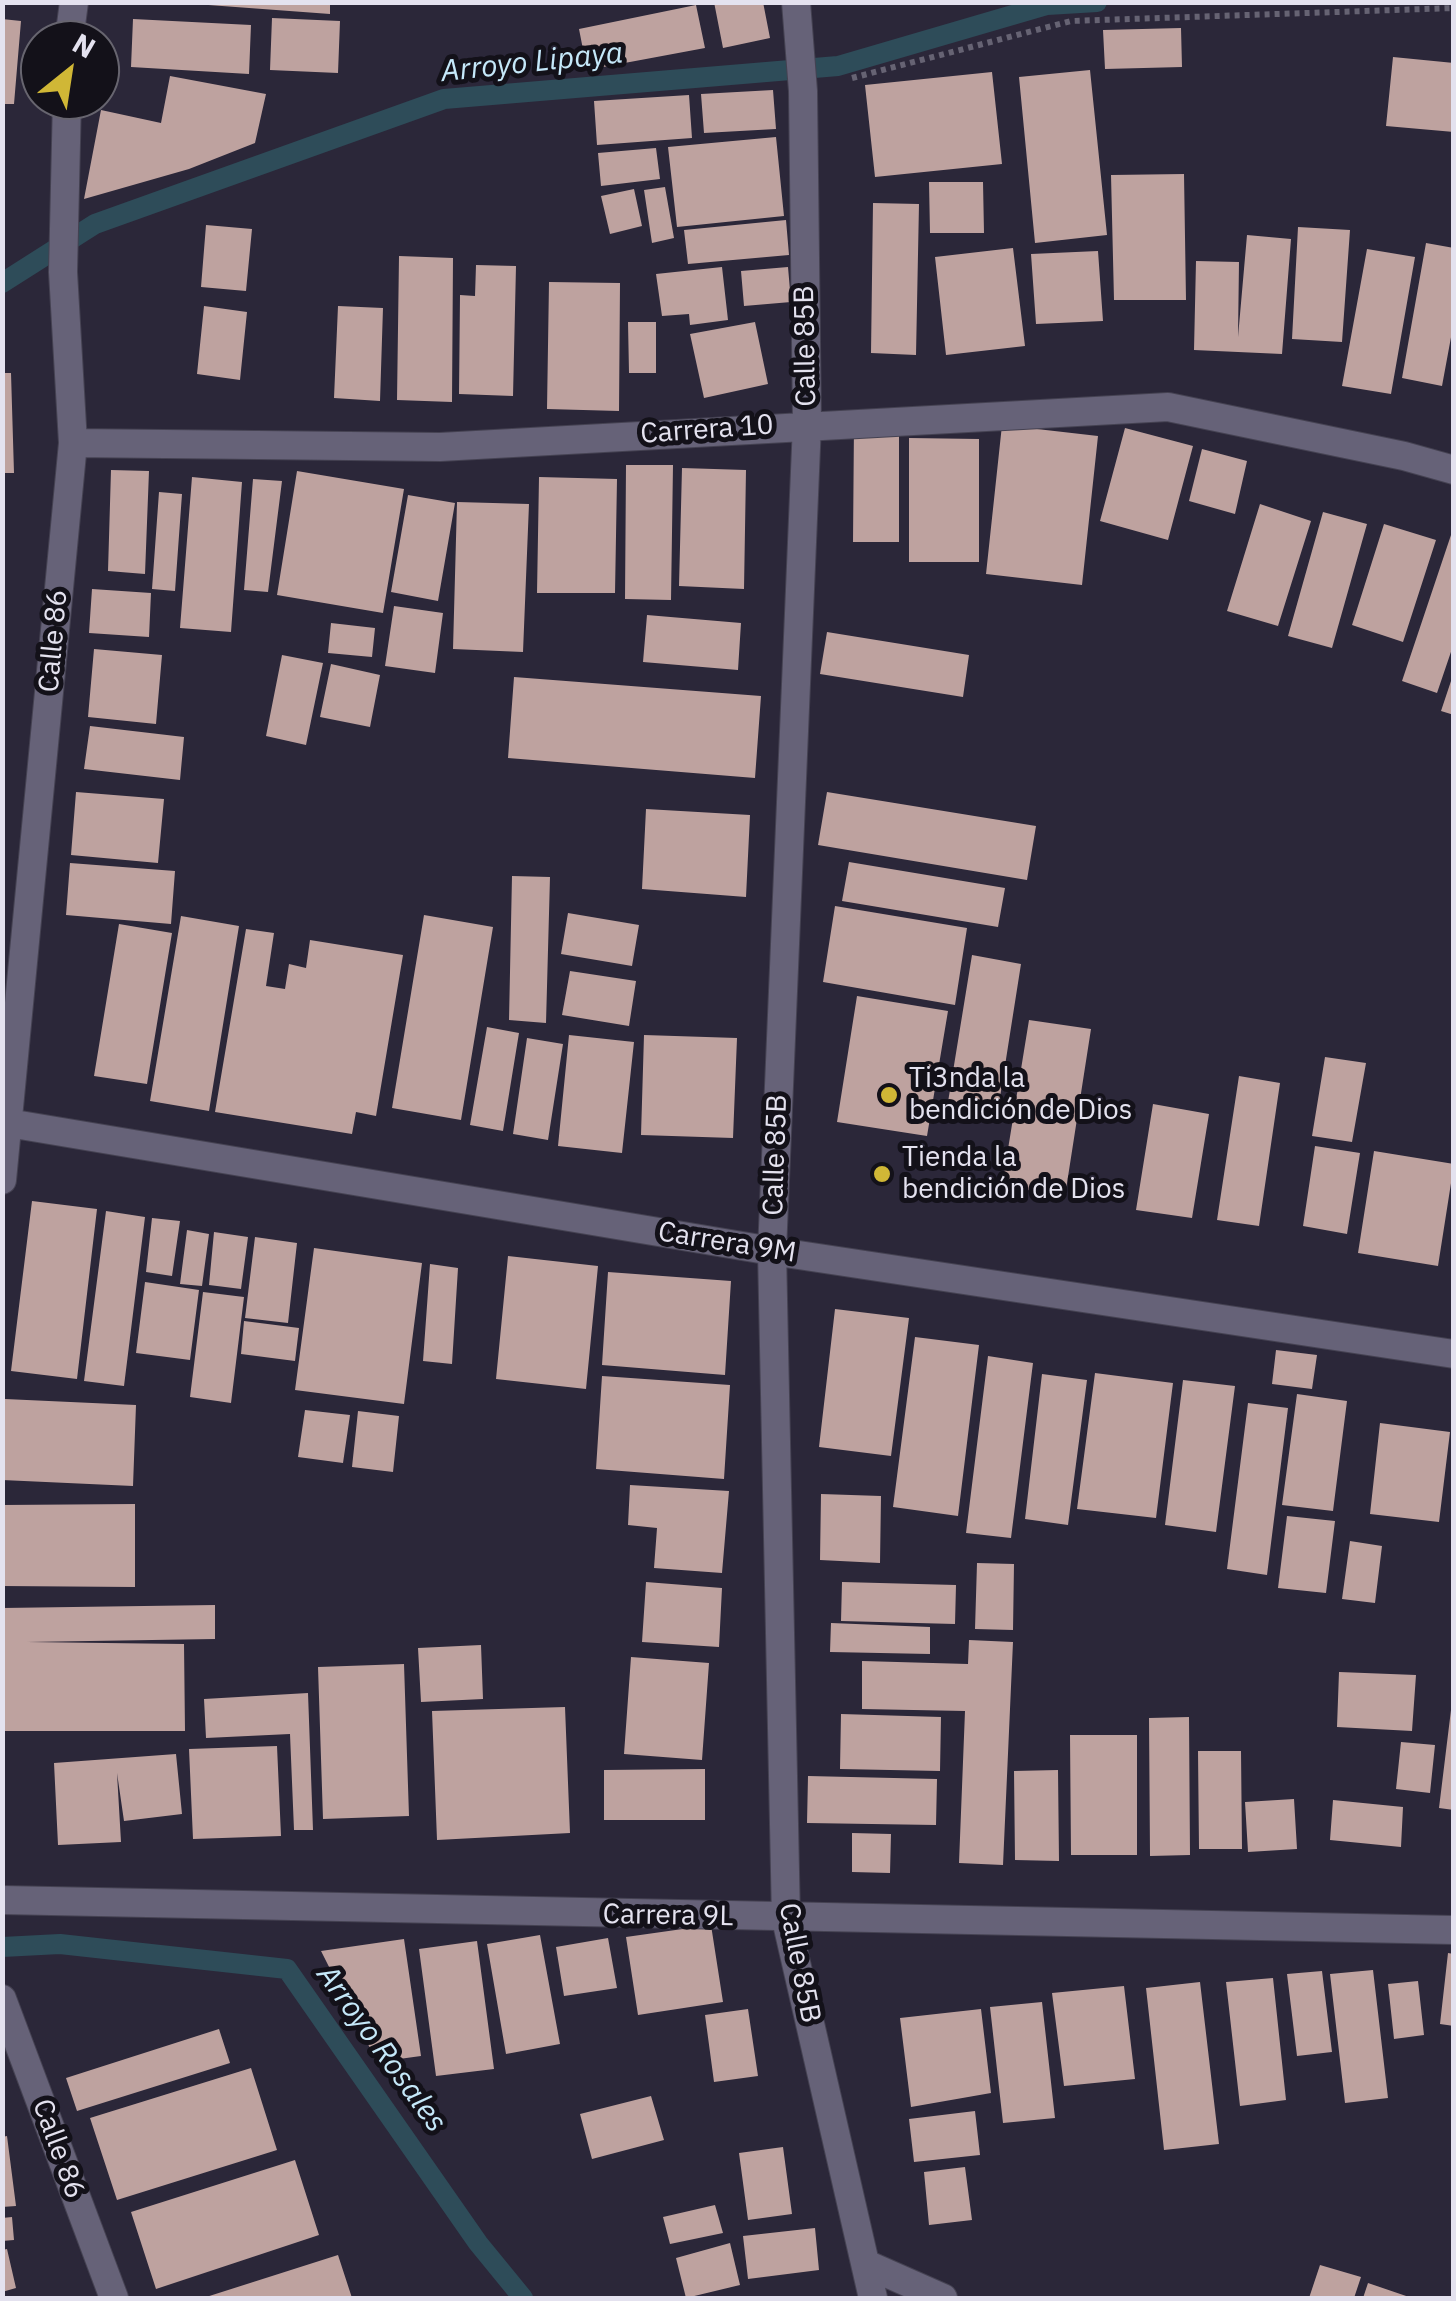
<!DOCTYPE html>
<html>
<head>
<meta charset="utf-8">
<style>
  body { margin:0 }
  #map { position:relative; width:1456px; height:2301px; overflow:hidden; background:#2b2739; font-family:"IBM Plex Sans",sans-serif }
  canvas { display:block }
  .frame { position:absolute; inset:0; border:5px solid #e4e2ef; pointer-events:none }
  .north { position:absolute; left:20px; top:20px; width:100px; height:100px; box-sizing:border-box; background:#131119; border:2px solid #67656f; border-radius:50%; rotate:30deg; font-size:28px; font-weight:700; line-height:40px; text-align:center; color:#e4e2ef }
  .north::after { content:''; display:block; margin:auto; width:35px; height:45px; background:#d0b736; clip-path:polygon(50% 0,100% 100%,50% 72%,0 100%) }
</style>
</head>
<body>
<div id="map">
<canvas width="1456" height="2301"></canvas>
<div class="frame"></div>
<div class="north">N</div>
</div>
<script>
const c = document.querySelector('canvas').getContext('2d');
c.lineJoin = 'round';
function strokePath(path, color, width, dash) { c.strokeStyle = color; c.lineWidth = width; c.lineCap = dash ? 'butt' : 'round'; c.setLineDash(dash || []); c.stroke(path); }
function fill(path, color) { c.fillStyle = color; c.fill(path, 'evenodd'); }
function label(font, color, halo, rows, align = 'center') {
  c.font = font + ' "IBM Plex Sans",sans-serif'; c.lineWidth = 10; c.setLineDash([]); c.textBaseline = 'middle'; c.strokeStyle = halo; c.fillStyle = color; for (const [text, x, y, turn = 0] of rows) {
    c.save(); c.translate(x, y); c.rotate((+turn || 0) * Math.PI / 180); c.textAlign = isNaN(turn) ? turn : align; if (halo) c.strokeText(text, 0, 0); c.fillText(text, 0, 0); c.restore();
  }
}
strokePath(new Path2D(`
  M2 283 95 224 444 99 838 66 1047 5 1097 2
  M2 1947 60 1944 287 1969 478 2243 523 2298`), '#2e4c59', 20);
fill(new Path2D(`
  M168 2H330V14Z
  M714 2H763L770 38 723 48Z
  M696 5 705 48 587 70 579 29Z
  M272 18 340 21 338 73 270 70Z
  M2 19 21 21 14 104H2Z
  M133 19 251 25 249 74 131 67Z
  M1181 28 1182 67 1105 69 1103 30Z
  M1393 57 1454 63V132L1386 126Z
  M1090 70 1107 235 1035 243 1019 77Z
  M992 72 1002 164 875 177 865 85Z
  M170 76 266 94 255 143 189 169 84 199 101 110 161 123Z
  M773 90 776 129 704 133 701 94Z
  M689 95 692 138 597 145 594 101Z
  M776 137 784 216 677 227 668 147Z
  M656 148 660 179 601 186 598 153Z
  M1184 174 1186 300H1114L1111 175Z
  M929 182H983L984 233H930Z
  M665 187 674 238 652 243 644 190Z
  M634 189 642 226 610 234 601 196Z
  M873 203 919 204 916 355 871 353Z
  M786 220 789 255 688 264 684 230Z
  M206 225 252 229 246 291 201 287Z
  M1298 227 1350 230 1342 342 1292 339Z
  M1247 235 1291 239 1282 354 1194 350 1196 261 1239 262 1238 337Z
  M1426 243 1454 248V321L1442 386 1402 378Z
  M1013 248 1025 346 946 355 935 257Z
  M1367 249 1415 257 1391 394 1342 386Z
  M1098 251 1103 321 1036 324 1031 254Z
  M399 256 453 258 452 402 397 400Z
  M476 265 516 266 513 396 459 394 460 295 475 296Z
  M722 267 728 320 690 325 689 314 662 316 656 274Z
  M788 267 791 302 744 306 741 271Z
  M549 282 620 283 619 411 547 409Z
  M204 306 247 312 240 380 197 374Z
  M338 306 383 308 380 401 334 398Z
  M628 322H656V373H629Z
  M755 322 768 384 704 398 690 334Z
  M2 373H11L14 473H2Z
  M854 422H899V542H853Z
  M1002 425 1098 436 1082 585 986 574Z
  M1125 428 1193 446 1168 540 1100 521Z
  M909 438 979 439V562H909Z
  M1202 449 1247 461 1235 514 1189 501Z
  M626 465H673L671 600 625 599Z
  M682 468 746 470 744 589 679 586Z
  M111 470 149 471 145 574 108 571Z
  M297 471 404 489 383 613 277 595Z
  M192 477 242 482 231 632 180 628Z
  M539 477 617 479 615 593H537Z
  M253 479 282 481 268 592 244 590Z
  M159 492 182 494 175 591 152 589Z
  M408 495 455 503 438 601 391 592Z
  M457 502 529 504 523 652 453 649Z
  M1260 504 1311 521 1278 626 1227 611Z
  M1323 512 1367 524 1332 648 1288 636Z
  M1384 524 1436 540 1403 642 1352 625Z
  M1451 535 1454 643 1437 693 1402 681Z
  M92 589 151 593 149 637 89 633Z
  M394 606 443 613 435 673 385 666Z
  M647 615 741 623 738 670 643 662Z
  M331 623 375 628 372 657 328 653Z
  M827 632 969 655 963 697 820 674Z
  M94 649 162 655 156 724 88 717Z
  M282 655 323 663 306 745 266 736Z
  M331 664 380 675 370 727 320 717Z
  M1453 675H1454V715L1441 711Z
  M514 677 761 696 755 778 508 758Z
  M90 726 184 737 180 780 84 769Z
  M76 792 164 799 158 863 71 855Z
  M827 792 1036 826 1027 880 818 845Z
  M646 809 750 815 746 897 642 889Z
  M849 862 1005 888 998 927 842 901Z
  M70 863 175 871 171 924 66 915Z
  M512 876 550 877 546 1023 509 1020Z
  M835 906 967 928 955 1005 823 982Z
  M568 913 639 925 632 966 561 954Z
  M424 915 493 927 461 1120 392 1108Z
  M181 916 239 926 209 1111 150 1101Z
  M119 924 172 933 147 1084 94 1076Z
  M246 929 274 933 266 986 285 989 289 964 306 968 310 940 403 955 376 1116 356 1112 352 1134 215 1112Z
  M972 955 1021 964 998 1110 948 1102Z
  M570 971 636 981 629 1026 562 1015Z
  M857 996 948 1011 927 1136 837 1122Z
  M1029 1020 1091 1029 1065 1196 1002 1186Z
  M487 1027 519 1033 503 1131 470 1125Z
  M569 1035 634 1042 622 1153 558 1146Z
  M644 1035 737 1038 733 1138 641 1135Z
  M527 1038 563 1044 548 1140 513 1134Z
  M1325 1057 1366 1063 1352 1142 1312 1136Z
  M1239 1076 1280 1083 1259 1226 1217 1220Z
  M1153 1104 1209 1114 1192 1218 1136 1210Z
  M1315 1146 1360 1153 1347 1234 1303 1226Z
  M1374 1151 1454 1164 1438 1266 1358 1253Z
  M32 1201 97 1209 77 1379 11 1371Z
  M106 1211 145 1217 124 1386 84 1381Z
  M152 1218 180 1221 172 1276 146 1272Z
  M187 1230 209 1234 202 1286 180 1284Z
  M214 1232 248 1237 241 1289 209 1285Z
  M255 1237 297 1243 288 1323 245 1318Z
  M314 1248 422 1263 404 1404 295 1390Z
  M508 1256 598 1266 586 1389 496 1379Z
  M430 1264 458 1268 452 1364 423 1361Z
  M608 1272 731 1281 725 1375 602 1365Z
  M145 1282 199 1290 190 1360 136 1353Z
  M203 1292 244 1297 231 1403 190 1397Z
  M835 1309 909 1318 891 1456 819 1447Z
  M244 1321 299 1328 295 1361 241 1354Z
  M915 1337 979 1345 958 1516 893 1507Z
  M1276 1350 1317 1355 1312 1389 1272 1384Z
  M988 1356 1033 1363 1011 1538 966 1533Z
  M1095 1373 1173 1383 1156 1518 1077 1509Z
  M1042 1374 1087 1380 1068 1525 1025 1519Z
  M602 1376 730 1385 724 1479 596 1469Z
  M1183 1380 1235 1386 1216 1532 1165 1525Z
  M1297 1394 1347 1401 1333 1511 1282 1505Z
  M5 1399 136 1405 133 1486 2 1480Z
  M1248 1403 1288 1408 1267 1575 1227 1569Z
  M305 1410 350 1415 343 1463 298 1457Z
  M358 1411 399 1416 393 1472 352 1467Z
  M1380 1423 1450 1432 1439 1522 1370 1514Z
  M630 1485 729 1491 722 1573 654 1568 657 1528 628 1525Z
  M821 1494 881 1496 880 1563 820 1560Z
  M135 1504V1587L2 1586V1505Z
  M1287 1516 1335 1521 1326 1593 1278 1588Z
  M1350 1541 1382 1546 1375 1603 1342 1599Z
  M977 1563 1014 1564 1013 1630 975 1629Z
  M646 1582 722 1588 719 1647 642 1642Z
  M842 1582 956 1585 955 1624 841 1621Z
  M215 1605V1639L27 1642 184 1644 185 1731H5L2 1608Z
  M831 1623 930 1627V1654L830 1652Z
  M969 1640 1013 1642 1003 1865 959 1863 965 1711 862 1709V1661L968 1664Z
  M481 1645 483 1699 421 1702 418 1648Z
  M631 1657 709 1663 702 1760 624 1754Z
  M404 1664 409 1816 323 1819 318 1667Z
  M1339 1672 1416 1675 1412 1731 1337 1727Z
  M308 1693 313 1830H294L290 1734 206 1738 204 1699Z
  M565 1707 570 1833 437 1840 432 1711Z
  M1451 1710H1454V1810L1439 1808Z
  M841 1714 941 1717 940 1771 840 1769Z
  M1189 1717 1190 1855 1150 1856 1149 1718Z
  M1070 1735H1137V1855H1071Z
  M1401 1742 1435 1745 1430 1793 1396 1789Z
  M277 1746 281 1836 193 1839 189 1749Z
  M1198 1751H1241L1242 1849H1199Z
  M176 1754 182 1814 124 1821 117 1773 121 1842 58 1845 54 1763Z
  M705 1769V1820H604V1770Z
  M1058 1770 1059 1861 1015 1860 1014 1771Z
  M808 1776 937 1779 936 1825 807 1823Z
  M1294 1799 1297 1849 1248 1852 1245 1802Z
  M1333 1800 1403 1807 1401 1847 1330 1840Z
  M852 1833 891 1834 890 1873 852 1872Z
  M711 1925 723 2002 638 2015 626 1937Z
  M540 1935 560 2044 506 2054 487 1944Z
  M608 1938 617 1988 564 1996 556 1947Z
  M404 1939 421 2056 377 2062 321 1951Z
  M477 1941 494 2069 436 2076 419 1949Z
  M1448 1953 1454 1954V2026L1440 2024Z
  M1373 1970 1388 2098 1345 2103 1330 1974Z
  M1322 1971 1332 2052 1297 2056 1287 1974Z
  M1273 1978 1286 2100 1240 2106 1226 1982Z
  M1418 1981 1424 2035 1394 2039 1388 1984Z
  M1200 1982 1219 2144 1164 2150 1146 1988Z
  M1124 1986 1135 2079 1064 2086 1052 1993Z
  M1042 2002 1055 2118 1003 2123 990 2007Z
  M748 2009 758 2076 714 2082 705 2015Z
  M981 2009 991 2093 911 2107 900 2018Z
  M219 2029 230 2063 77 2111 66 2078Z
  M251 2068 277 2150 117 2200 90 2118Z
  M651 2096 664 2140 592 2159 580 2114Z
  M975 2111 980 2155 914 2162 909 2119Z
  M7 2136 16 2206 2 2207V2137Z
  M783 2147 792 2214 748 2220 739 2153Z
  M295 2160 319 2235 156 2289 131 2212Z
  M965 2167 972 2220 929 2225 924 2172Z
  M715 2205 723 2233 670 2244 663 2217Z
  M12 2217 14 2240 2 2241V2218Z
  M815 2228 819 2270 748 2279 743 2236Z
  M730 2243 740 2285 686 2298 676 2258Z
  M7 2249 16 2288 2 2292V2250Z
  M338 2255 352 2298H203Z
  M1320 2265 1361 2277 1354 2298H1309Z
  M1368 2283 1412 2298H1363Z`), '#bea29f');
const minor = new Path2D(`
  M796 2 803 91 807 424 772 1251 786 1919 873 2298
  M69 40 74 2
  M73 443 440 447 1168 407 1404 456 1454 470
  M2 1122 772 1251 1454 1354
  M2 1180 73 443 63 272 67 100
  M2 1900 1454 1930
  M2 1999 114 2298
  M866 2264 943 2298`);
strokePath(minor, '#454252', 30);
strokePath(new Path2D(`
  M852 78 1071 21 1454 8`), '#666373', 6, [5, 5]);
strokePath(minor, '#666278', 28);
for (const [x, y, r, color] of [
  [889,1095,10,"#d0b736"],
  [882,1174,10,"#d0b736"]
]) { const dot = new Path2D(); dot.arc(x, y, r, 0, 2 * Math.PI); c.fillStyle = color; c.fill(dot); strokePath(dot, '#131119', 4); }
label('28px', '#e4e2ef', '#131119', [
  ["Calle 85B",806,346,-91],
  ["Carrera 10",707,430,-4],
  ["Calle 86",54,641,-85],
  ["Calle 85B",776,1155,-88],
  ["Carrera 9M",727,1243,9],
  ["Carrera 9L",668,1916,1],
  ["Calle 85B",799,1963,79],
  ["Calle 86",58,2149,70]
]);
label('28px', '#e4e2ef', '#131119', [
  ["Ti3nda la",909,1079],
  ["bendición de Dios",909,1111],
  ["Tienda la",902,1158],
  ["bendición de Dios",902,1190]
], 'left');
label('italic 30px', '#c5e8f9', '#131119', [
  ["Arroyo Lipaya",532,63,-6],
  ["Arroyo Rosales",381,2049,54]
]);
</script>
</body>
</html>
